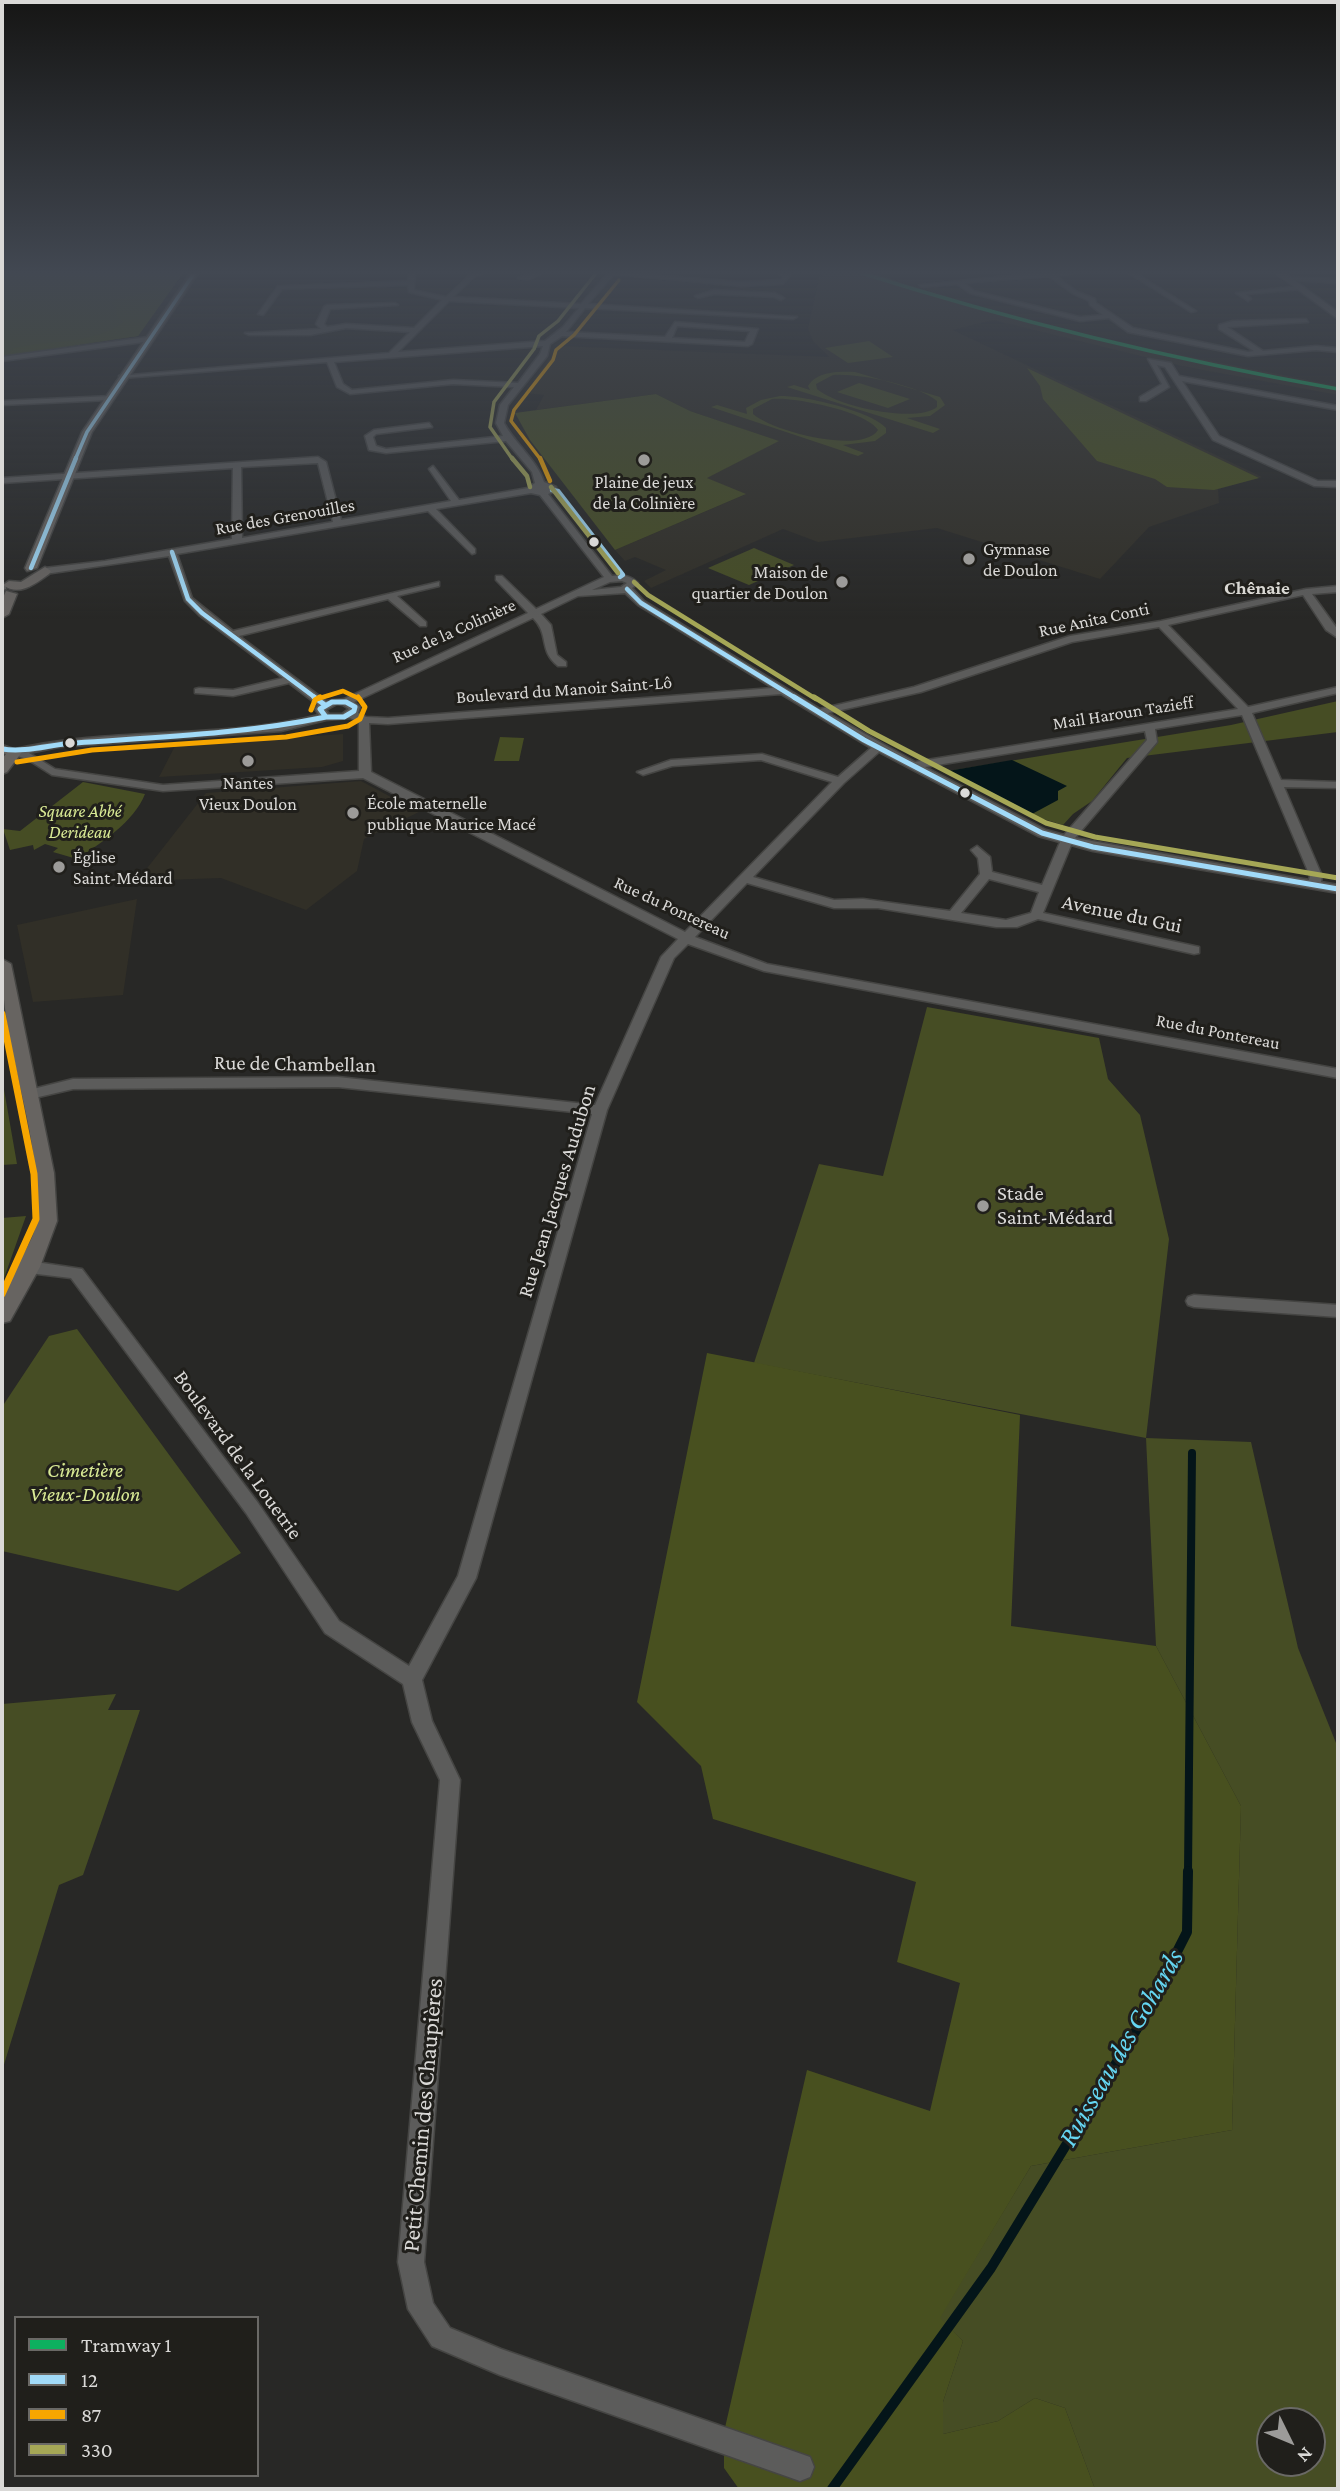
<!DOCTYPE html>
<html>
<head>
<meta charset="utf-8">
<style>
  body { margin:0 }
  #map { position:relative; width:1340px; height:2491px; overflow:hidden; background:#282826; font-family:"Crimson Pro",serif }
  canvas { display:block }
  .frame { position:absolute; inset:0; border:4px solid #dad9d7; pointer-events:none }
  .legend { position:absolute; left:14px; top:2316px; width:245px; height:161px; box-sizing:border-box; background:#201f1b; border:2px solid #6a6966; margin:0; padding:9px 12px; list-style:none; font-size:21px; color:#dad9d7 }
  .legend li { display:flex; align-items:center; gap:14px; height:35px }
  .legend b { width:35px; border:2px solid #6a6966 }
  .north { position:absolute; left:1256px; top:2407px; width:70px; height:70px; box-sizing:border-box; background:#201f1b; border:2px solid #6a6966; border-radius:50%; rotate:133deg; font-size:19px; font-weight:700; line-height:28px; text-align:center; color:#dad9d7 }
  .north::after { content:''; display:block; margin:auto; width:24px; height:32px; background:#9c9b99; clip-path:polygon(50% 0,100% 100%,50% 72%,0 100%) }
</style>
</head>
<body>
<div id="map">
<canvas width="1340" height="2491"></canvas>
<div class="frame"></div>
<ul class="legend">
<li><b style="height:9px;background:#0db05f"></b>Tramway 1</li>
<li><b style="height:9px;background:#a1daf8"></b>12</li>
<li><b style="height:9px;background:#f7a600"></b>87</li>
<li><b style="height:9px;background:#a5a756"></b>330</li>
</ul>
<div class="north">N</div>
</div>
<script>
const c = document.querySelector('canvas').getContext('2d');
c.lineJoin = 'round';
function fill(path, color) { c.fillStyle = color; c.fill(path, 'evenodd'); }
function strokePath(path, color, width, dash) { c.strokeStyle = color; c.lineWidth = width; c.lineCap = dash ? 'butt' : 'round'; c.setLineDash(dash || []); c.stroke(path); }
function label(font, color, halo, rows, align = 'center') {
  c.font = font + ' "Crimson Pro",serif'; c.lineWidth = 6; c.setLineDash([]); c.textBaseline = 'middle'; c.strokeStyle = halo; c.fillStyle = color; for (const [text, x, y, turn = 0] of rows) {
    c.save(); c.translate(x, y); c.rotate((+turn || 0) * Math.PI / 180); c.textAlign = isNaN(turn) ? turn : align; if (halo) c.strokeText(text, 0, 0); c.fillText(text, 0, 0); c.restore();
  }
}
fill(new Path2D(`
  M817 272H869L977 306 1111 341 1338 386V395L1182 366 993 320 953 330 1262 477 1218 489 1219 503 1149 527 1100 579 937 528 818 542 783 529 651 588 644 581 666 570 635 557 625 561 615 550 744 495 706 478 778 441 690 411 656 394 536 410 544 395 524 393 530 386H535L537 382 533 381 560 346 829 357 813 341 808 329 819 277 824 276Z
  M343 734V761L322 767 159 777 175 746Z
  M361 781 419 812 364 839 357 871 306 910 221 878 137 881 206 793Z
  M137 899 123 995 33 1002 17 925Z`), '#312f27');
fill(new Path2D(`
  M2 272H184L138 336 2 357Z
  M869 341 893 357 848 363 825 348Z
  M855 372 940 397 945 405 930 416 907 418 940 429 933 433 787 387 794 385 810 390 808 386C817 371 839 371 855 372ZM833 375C858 373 918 385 937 401V407C916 424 836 406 817 389L816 384Z
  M859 383 910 399 888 408 837 392Z
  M656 394 690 411 779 441 707 478 746 494 615 550 530 440 515 413Z
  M780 396C802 395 872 411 886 428V433L875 441 843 445 864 453 858 456 711 407 717 405 747 414 746 408 761 400ZM772 399C794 397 866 411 878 430 862 455 772 431 753 414V409Z
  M754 548 794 565 749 585 708 568Z
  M1338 701V732L1127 758 1092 801 1073 814 1063 825 1040 818 948 771 1231 725Z
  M500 737 524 738 519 761H494Z
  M83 782 145 794C134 822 101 843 77 859L53 852 58 848 45 844 34 850 33 845 10 850 3 829 20 831Z
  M927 1007 1099 1038 1108 1079 1140 1115 1169 1239 1146 1438 1251 1442 1298 1648 1338 1748V2489H1095L1065 2408 1035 2398 998 2421 943 2434V2402L963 2341 939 2318 1031 2166 1232 2130 1241 1806 1156 1646 1146 1438 754 1363 819 1164 883 1176ZM1270 2421H1312V2463H1270Z
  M2 1078 17 1164 2 1165Z
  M26 1216 2 1284V1218Z
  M77 1329 241 1553 178 1591 2 1551V1407L49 1336Z
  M116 1694 108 1710H140L83 1875 59 1885 2 2071V1704Z`), '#464d24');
fill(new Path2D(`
  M174 285 138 336 9 353 14 348C50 340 92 345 124 322L117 317 116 307 111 301Z
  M1027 368 1259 478 1214 490 1167 487 1155 479 1097 461 1043 399 1040 386Z
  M707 1353 1020 1415 1011 1626 1156 1646 1241 1806 1232 2130 1031 2166 940 2318 963 2341 943 2402V2434L998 2421 1035 2398 1065 2408 1095 2489H739L724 2468V2432L807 2070 930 2111 960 1983 897 1962 916 1882 713 1819 701 1766 637 1702Z`), '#48501f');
fill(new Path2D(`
  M1012 760 1067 786 1058 791V800L1032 814 948 771Z`), '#041519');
strokePath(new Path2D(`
  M1188 1873 1192 1453`), '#041519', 8);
strokePath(new Path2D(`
  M832 2489 991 2268 1143 2019 1187 1932 1188 1871`), '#041519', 10);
const street = new Path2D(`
  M409 272H415L414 290 446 297 471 274 486 272 475 276 453 297 581 304 609 272 741 282 781 280 784 277 775 272 790 275 783 284 741 286 614 274 588 304 797 317 793 319 585 308 566 332 665 337 675 322 758 329 752 344 748 346 562 336 550 344 547 356 508 405 504 423C515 444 537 460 544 482L556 487V491L548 494 612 576C623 575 630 575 638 583L632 588 644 601 820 709 914 687 1070 636 1161 621 1306 589 1338 586V592L1312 594 1338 630V638L1326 630 1303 595 1168 625 1248 707 1338 687V693L1252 713 1281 780 1338 782V788L1284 787 1322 876 1321 882 1338 885V893L1093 851 1071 845 1043 913 1199 947V953L1194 954 1038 919 1017 927H996L878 908H834L747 883 695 937 767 964 1338 1069V1078L764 971 688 944 674 958 607 1110 476 1578 422 1680 432 1721 460 1780 424 2262 433 2303 450 2328 501 2349 810 2457 814 2467 810 2477 800 2481 500 2375 432 2346 408 2309 398 2262 440 1780 412 1722 403 1684 325 1633 246 1513 71 1278 29 1273 21 1267 29 1261 82 1269 258 1503 339 1621 409 1666 458 1576 592 1114 338 1087 73 1089 30 1099 23 1094 25 1091 73 1079 338 1077 595 1105 661 957 678 939 363 778 163 791 52 775 27 759 11 754V750C112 726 219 740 319 715L315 709 318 705 289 683 233 696 195 693V689L199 688 233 690 283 678 199 615 185 601 169 556 45 574 40 571 45 568 105 561 232 539 233 468 2 483V478L318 457 326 462 341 520 451 501 429 469 433 466 459 500 528 488 535 483 532 472 506 441 386 453 369 450 365 436 374 430 429 423 432 427 376 434 373 437 376 446 386 449 503 436 496 423 500 405 514 387 453 384 350 394 337 387 327 362 123 378 119 376 389 353 410 332 346 328 310 335H249L245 333 321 329 316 324 324 307 327 305 395 303 398 305 330 309 324 324 327 327 346 324 414 328 442 300 409 292 408 285 282 289 263 315 258 314 278 286 408 281ZM449 301 579 308 563 327 545 341 398 352ZM677 326 750 331 745 342 672 338ZM543 346 540 354 518 383 453 380 352 390 343 384 334 362ZM318 463 333 522 242 538 241 467ZM531 493 540 495 604 577 536 609 502 576H496V580L528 613 344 699 326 701 239 636 388 599 420 626H426V622L397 596 439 586V582L233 631 192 598 177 554 428 511 472 554 475 553V549L436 509ZM622 581 627 583 621 587 592 590 610 582ZM625 593 638 605 773 688 388 718 366 717 358 713 360 707 354 702 533 618C550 635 538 650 558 666H566V662L557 655 551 625 541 614 578 596ZM1159 627 1238 709 915 762 828 713 921 692 1072 642ZM781 694 871 748 838 777 762 754 671 760 637 772 643 775 672 766 761 760 832 782 685 932 371 772 369 723 388 724ZM337 704 343 705 349 709 342 714H329L326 710ZM1242 715 1310 876 1309 880 1075 838 1157 742 1155 729ZM350 718 359 722V771L163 785 55 769 29 753 59 747 281 731 326 720ZM1145 731 1147 740 1064 835 1046 830 925 767ZM879 752 1038 836 1060 842 1042 885 992 872 990 857 977 846 971 850 978 858 980 874 950 911 863 899 834 900 753 877 844 783ZM989 879 1039 892 1031 913 1006 920 961 913Z
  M536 272H543L528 280 518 278Z
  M1050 272H1079L1056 276 1076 291 1095 299 1096 303 1133 328 1248 352 1254 351 1219 329V325L1233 321 1306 319 1308 322 1227 327 1263 351 1316 346 1338 348V352L1316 350 1248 356 1128 332 1109 318 1080 321 970 293 957 284 922 287 919 285ZM1049 276 1072 293 1089 301 1090 305 1103 315 1080 317 974 291 964 283Z
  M1127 272H1134L1196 311 1191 312Z
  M1288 277 1338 279V283L1286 280Z
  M1301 286 1303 289 1246 294 1251 299 1248 301 1236 293Z
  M714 290 775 293 784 298 781 300 774 297 714 294 698 298 695 296Z
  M148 337 151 341 2 361V357Z
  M1148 359 1171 363 1179 376 1338 406V410L1182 381 1219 436 1318 481H1338V487L1314 486 1213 440 1165 367 1157 365 1169 387 1146 401H1140V397L1162 384Z
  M112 396 109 400 2 405V401Z
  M2 584 6 585V589L2 590Z
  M1194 1295 1338 1305V1317L1194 1307 1188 1305 1186 1301 1188 1297Z`);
const secondary = new Path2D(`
  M191 272H199L92 432 37 568 27 571 25 568 82 432Z
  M1274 272H1283L1338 312V319Z
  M45 567 51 571 49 574C35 584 19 597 3 585L9 581 21 582Z
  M6 591 17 594 9 614 2 618V600Z
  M2 745 22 752 7 772 2 774V759L6 754 2 753Z
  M2 959 11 964 54 1173 57 1221 40 1267 10 1321 2 1323C2 1316 0 1304 2 1297 7 1273 35 1245 37 1219 42 1131 0 1046 2 959Z`);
strokePath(street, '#454543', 3);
strokePath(secondary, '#454543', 3);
fill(street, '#5c5c5b');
fill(secondary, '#676461');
strokePath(new Path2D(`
  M75 460 87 432 195 272`), '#a1daf8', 3.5);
strokePath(new Path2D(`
  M552 490 558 491 623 575 620 577
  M172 552 188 599 202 613 317 699
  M31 568 76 458
  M627 589 641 603 797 699`), '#a1daf8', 4.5);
strokePath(new Path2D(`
  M314 697 325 705
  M794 697 864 740 1042 833 1093 847 1338 889
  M332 702H346L355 707 354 711 344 717H326L320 709Z
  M2 749C27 753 51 744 76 743 160 737 243 734 326 717`), '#a1daf8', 5);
strokePath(new Path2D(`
  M541 460 511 421 514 410 553 360 556 350 574 335 619 280`), '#f7a600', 3.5);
strokePath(new Path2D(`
  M540 458 550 481
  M317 699 343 691 360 699`), '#f7a600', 4.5);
strokePath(new Path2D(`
  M311 710 315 700 320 697
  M17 762 92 750 286 737 348 726 360 719 365 707 358 697`), '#f7a600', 5);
strokePath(new Path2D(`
  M2 1014 34 1174 36 1219 2 1294`), '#f7a600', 7);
strokePath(new Path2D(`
  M513 460 490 427 494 402 534 349 539 336 558 321 597 272`), '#a5a756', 3.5);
strokePath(new Path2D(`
  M512 458 527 476 530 487
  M551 487 618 573
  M634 582 648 595 816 699`), '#a5a756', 4.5);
strokePath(new Path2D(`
  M814 697 869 731 1046 823 1095 837 1338 878`), '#a5a756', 5);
strokePath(new Path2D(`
  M858 272C1016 322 1175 360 1338 389`), '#0db05f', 3.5);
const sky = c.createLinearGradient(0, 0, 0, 620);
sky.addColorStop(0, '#161615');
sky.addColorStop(0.44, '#424852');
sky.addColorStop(1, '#42485200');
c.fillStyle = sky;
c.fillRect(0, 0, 1340, 620);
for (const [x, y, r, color] of [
  [644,460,7,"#9c9b99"],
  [594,542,6,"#dad9d7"],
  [969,559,7,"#9c9b99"],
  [842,582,7,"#9c9b99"],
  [70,743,6,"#dad9d7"],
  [248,761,7,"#9c9b99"],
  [965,793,6,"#dad9d7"],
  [353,813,7,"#9c9b99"],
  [59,867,7,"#9c9b99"],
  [983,1206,7,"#9c9b99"]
]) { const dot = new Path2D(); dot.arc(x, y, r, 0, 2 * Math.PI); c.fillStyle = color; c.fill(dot); strokePath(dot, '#201f1b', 2.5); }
label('18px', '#dad9d7', '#201f1b', [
  ["Plaine de jeux",644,482,"center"],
  ["de la Colinière",644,503,"center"],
  ["Gymnase",983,549],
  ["de Doulon",983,570],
  ["Maison de",828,572,"right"],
  ["quartier de Doulon",828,593,"right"],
  ["Nantes",248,783,"center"],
  ["Vieux Doulon",248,804,"center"],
  ["École maternelle",367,803],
  ["publique Maurice Macé",367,824],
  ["Église",73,857],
  ["Saint-Médard",73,878]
], 'left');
label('18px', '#dad9d7', '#201f1b', [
  ["Rue des Grenouilles",285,517,-10],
  ["Rue Anita Conti",1094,620,-12],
  ["Rue de la Colinière",454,631,-24],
  ["Boulevard du Manoir Saint-Lô",564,690,-4],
  ["Mail Haroun Tazieff",1123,713,-9],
  ["Rue du Pontereau",672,908,25],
  ["Rue du Pontereau",1218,1032,11]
]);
label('italic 18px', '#d9ea95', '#201f1b', [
  ["Square Abbé",80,811],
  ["Derideau",80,832]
]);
label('bold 19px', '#d9d8d3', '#201f1b', [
  ["Chênaie",1257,588]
]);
label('21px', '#dad9d7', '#201f1b', [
  ["Avenue du Gui",1122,914,12],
  ["Rue de Chambellan",295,1064,1],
  ["Rue Jean Jacques Audubon",557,1191,-73],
  ["Boulevard de la Louetrie",238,1455,54]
]);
label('21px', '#dad9d7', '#201f1b', [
  ["Stade",997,1194],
  ["Saint-Médard",997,1218]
], 'left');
label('italic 21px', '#d9ea95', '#201f1b', [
  ["Cimetière",85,1471],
  ["Vieux-Doulon",85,1495]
]);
label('24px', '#dad9d7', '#201f1b', [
  ["Petit Chemin des Chaupières",423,2115,-85]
]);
label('italic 28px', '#65d6f2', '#201f1b', [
  ["Ruisseau des Gohards",1121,2048,-60]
]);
</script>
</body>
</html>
